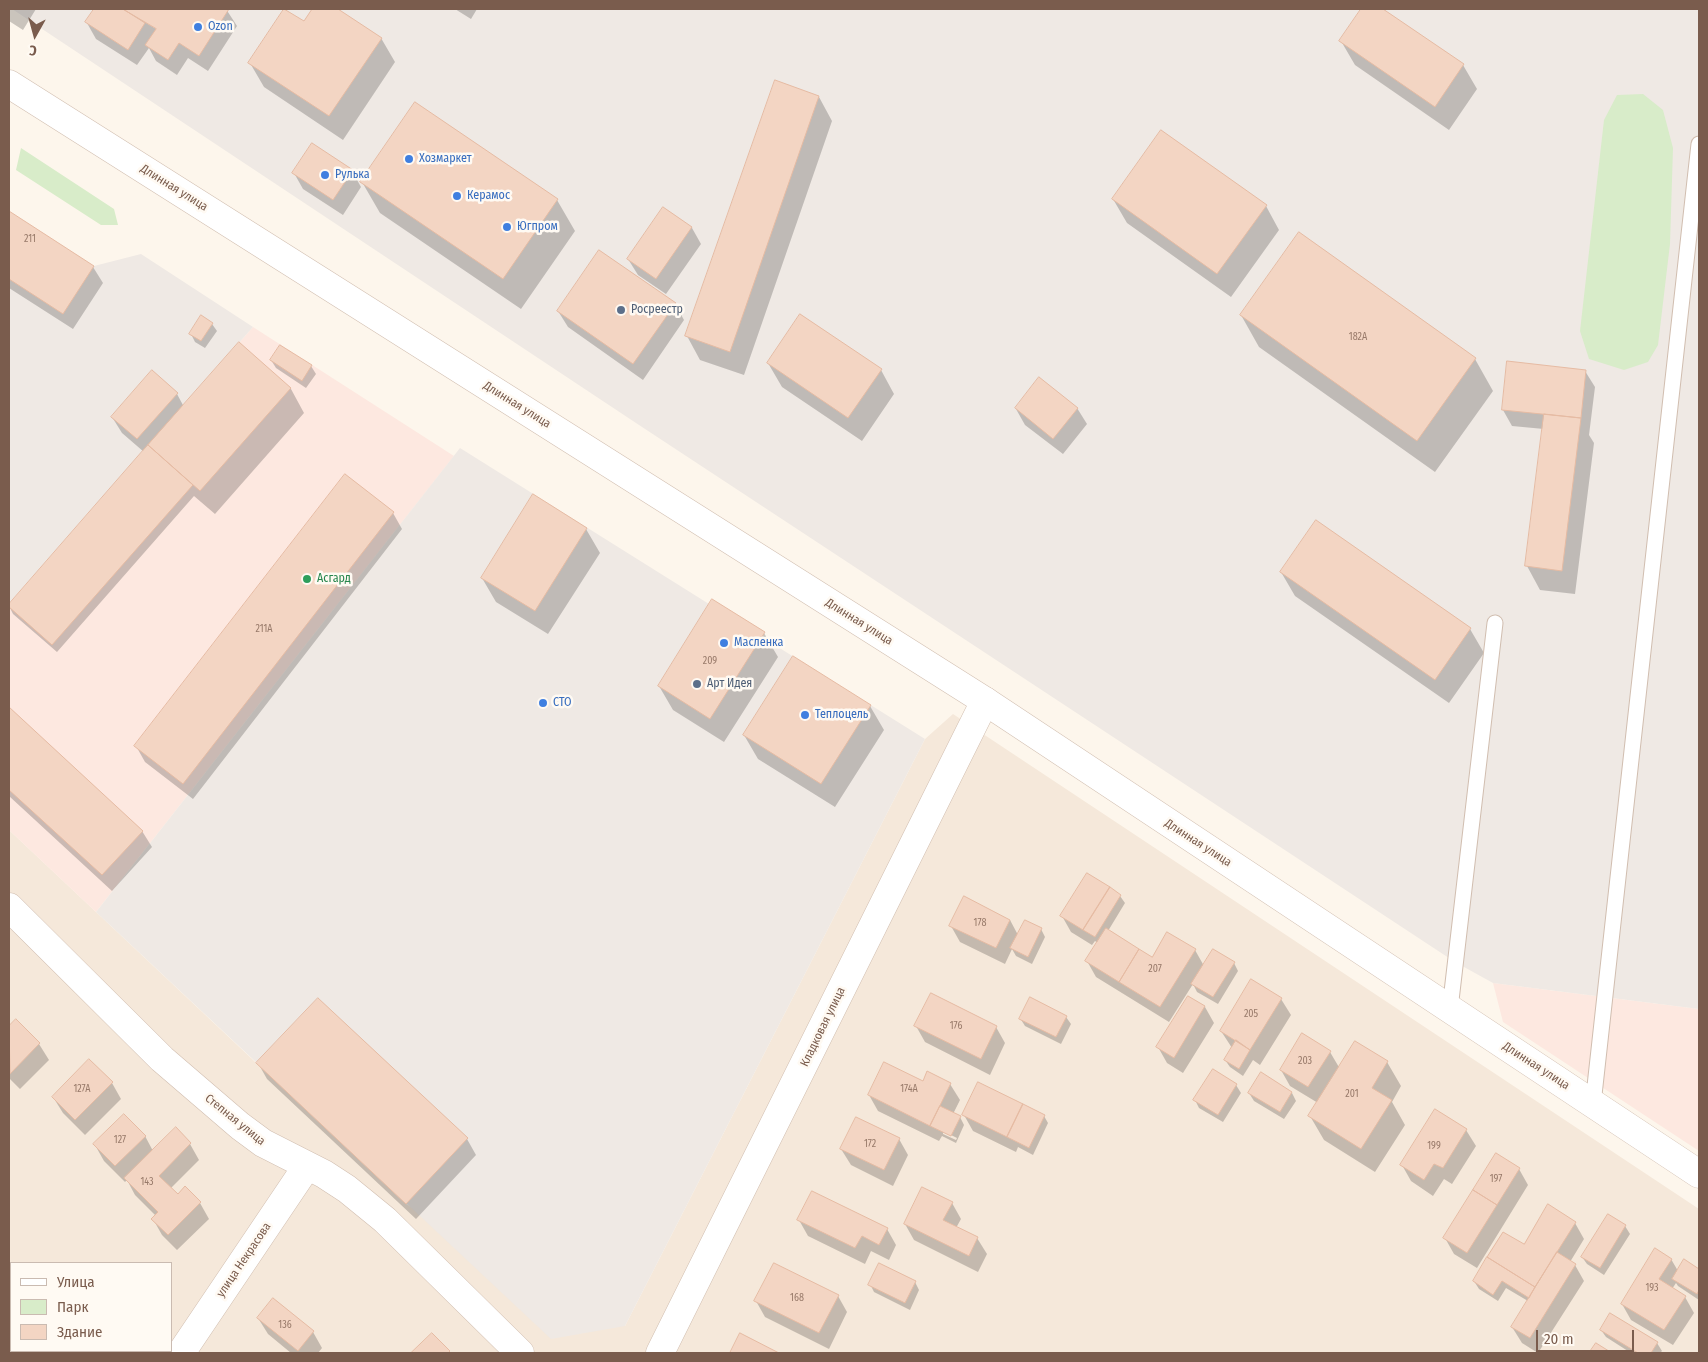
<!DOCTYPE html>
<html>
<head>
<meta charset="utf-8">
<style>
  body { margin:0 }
  #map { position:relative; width:1708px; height:1362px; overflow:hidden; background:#fdf6ec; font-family:"Fira Sans Condensed",sans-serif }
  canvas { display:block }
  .frame { position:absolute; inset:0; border:10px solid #7a5c4d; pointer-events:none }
  .legend { position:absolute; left:10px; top:1262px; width:162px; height:90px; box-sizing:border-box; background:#fffaf3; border:1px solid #cabbb1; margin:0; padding:6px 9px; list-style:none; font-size:15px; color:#7a5c4d }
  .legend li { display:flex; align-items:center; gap:10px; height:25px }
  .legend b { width:25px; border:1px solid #cabbb1 }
  .north { position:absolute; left:10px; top:10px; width:50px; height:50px; -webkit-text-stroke:4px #fffaf3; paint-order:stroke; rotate:187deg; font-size:14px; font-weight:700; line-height:20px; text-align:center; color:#7a5c4d }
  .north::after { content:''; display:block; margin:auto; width:18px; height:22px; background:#7a5c4d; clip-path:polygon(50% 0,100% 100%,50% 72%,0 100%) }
  .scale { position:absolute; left:1536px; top:1330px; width:98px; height:22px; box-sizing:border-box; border:2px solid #7a5c4d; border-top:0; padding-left:6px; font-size:15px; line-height:18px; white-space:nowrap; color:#7a5c4d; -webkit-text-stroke:4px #fffaf3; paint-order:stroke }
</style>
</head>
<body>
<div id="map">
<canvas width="1708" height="1362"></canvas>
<div class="frame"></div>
<ul class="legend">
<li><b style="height:6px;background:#fff"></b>Улица</li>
<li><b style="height:14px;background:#d8ecc9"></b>Парк</li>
<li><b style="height:14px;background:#f3d5c3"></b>Здание</li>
</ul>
<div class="north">С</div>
<div class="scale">20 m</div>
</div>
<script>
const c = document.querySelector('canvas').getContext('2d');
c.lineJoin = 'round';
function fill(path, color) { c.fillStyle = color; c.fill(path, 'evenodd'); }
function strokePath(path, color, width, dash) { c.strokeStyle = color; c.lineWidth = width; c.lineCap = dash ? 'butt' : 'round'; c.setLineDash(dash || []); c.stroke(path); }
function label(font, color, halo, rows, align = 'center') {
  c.font = font + ' "Fira Sans Condensed",sans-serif'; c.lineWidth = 5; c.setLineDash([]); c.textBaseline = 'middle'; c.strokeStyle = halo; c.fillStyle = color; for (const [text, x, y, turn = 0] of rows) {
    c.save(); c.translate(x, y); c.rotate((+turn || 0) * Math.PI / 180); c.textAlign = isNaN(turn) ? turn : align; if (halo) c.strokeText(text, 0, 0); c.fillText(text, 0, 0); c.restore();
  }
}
fill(new Path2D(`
  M953 714 1699 1209V1353H9V830L406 1204 625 1326 925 739ZM11 1263H171V1351H11Z`), '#f5e8da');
fill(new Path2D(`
  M253 327 454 456 96 912 9 830V604Z
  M1493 983 1699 1009V1151L1503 1022Z`), '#fde8e0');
fill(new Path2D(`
  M12 9H1699V1009L1493 983 1455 962 636 423Z
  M9 211 94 266 141 254 253 327 9 604Z
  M460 448 709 604 712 599 765 632 762 637 925 739 625 1326 551 1339 96 912Z`), '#efe9e4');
fill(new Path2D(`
  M1643 94 1663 110 1673 148 1670 244 1658 345 1648 362 1624 370 1589 359 1580 331 1604 120 1617 95Z
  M21 148 114 209 118 225H101L16 170Z`), '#d8ecc9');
fill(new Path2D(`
  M9 9H36L23 30 9 21Z
  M96 9H226L237 26 208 71 188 58 177 75 156 61 149 48 137 65 96 39 87 23Z
  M314 9H336L381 38 395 62 343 140 264 87 250 63 305 23Z
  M455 9H477L471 19Z
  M1363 9H1380L1463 65 1477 89 1449 130 1355 65 1341 41Z
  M819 97 832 121 744 375 700 360 687 336Z
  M352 171 361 187 343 215 303 189 294 173Z
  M362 182 557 200 575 231 521 309 380 213Z
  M1113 199 1266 206 1279 230 1231 297 1127 223Z
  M664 208 692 228 701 244 666 294 638 275 628 259Z
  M9 212 93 267 103 283 73 329 9 288Z
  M1299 234 1475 359 1493 391 1435 472 1259 347 1241 315Z
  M675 304 684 320 643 380 568 327 558 311Z
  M212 324 217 331 205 348 195 342 191 334Z
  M239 344 291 389 304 413 215 514 194 496 57 652 13 614 9 606 144 452 122 433 112 417 177 394 184 407Z
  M280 346 311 366 316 374 306 388 276 368 271 360Z
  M768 363 881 370 894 394 862 441 782 387Z
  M1585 371 1595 387 1589 435 1594 443 1575 594 1540 590 1527 566 1544 429 1512 426 1503 410Z
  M1077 408 1087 424 1063 454 1025 425 1016 409Z
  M393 513 402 529 193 799 145 762 136 746Z
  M1316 522 1470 629 1484 653 1449 703 1295 596 1281 572Z
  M586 529 600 553 548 634 496 602 482 578Z
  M764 633 778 657 724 742 673 710 659 686Z
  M870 706 884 730 835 807 758 759 744 735Z
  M9 709 142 831 152 847 112 891 9 796Z
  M1120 896 1125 903 1108 931 1152 958 1195 950 1204 966 1234 963 1238 971 1218 1004 1197 992 1193 984 1169 1022 1096 977 1087 961 1098 943 1095 941 1092 945 1071 932 1062 916Z
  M1010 920 1018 935 1041 929 1045 937 1032 964 1016 956 1012 949 1005 964 960 942 951 926Z
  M1252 981 1281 999 1291 1015 1260 1065 1253 1060 1243 1076 1230 1067 1225 1060 1232 1048 1221 1031Z
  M1189 997 1205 1007 1214 1023 1183 1073 1167 1063 1158 1047Z
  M1066 1017 1071 1024 1061 1044 1025 1026 1020 1018Z
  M16 1021 39 1044 49 1060 20 1089 9 1078V1028Z
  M916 1026 996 1027 1005 1043 990 1075 925 1042Z
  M1356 1043 1387 1062 1401 1086 1392 1102 1405 1125 1375 1172 1324 1140 1310 1116 1318 1103 1290 1086 1281 1070 1330 1052 1340 1069Z
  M258 1063 467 1139 476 1155 416 1219 267 1079Z
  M1261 1074 1292 1093 1296 1101 1284 1119 1254 1101 1249 1093Z
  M923 1082 950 1084 960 1100 953 1114 960 1117 964 1125 956 1143 942 1136 939 1141 878 1111 869 1095ZM943 1131 957 1138 956 1140 943 1134Z
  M112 1083 121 1099 85 1135 63 1113 53 1097Z
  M1236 1085 1241 1093 1223 1122 1199 1108 1195 1100Z
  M964 1115 1044 1116 1048 1123 1033 1155 1018 1147 1016 1152 973 1131Z
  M1466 1130 1476 1146 1452 1184 1444 1179 1433 1196 1411 1181 1402 1165Z
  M145 1136 153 1151 190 1144 199 1160 170 1189 178 1196 200 1203 209 1219 177 1250 162 1235 153 1219 156 1216 135 1195 127 1180 125 1182 104 1161 95 1145Z
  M899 1139 908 1155 893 1186 851 1165 841 1149Z
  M1519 1169 1528 1185 1477 1268 1454 1254 1445 1238Z
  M952 1203 961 1219 956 1228 977 1238 987 1254 978 1272 914 1240 905 1224Z
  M799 1220 887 1229 896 1245 889 1260 871 1251 865 1264 808 1236Z
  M1575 1223 1584 1239 1570 1262 1575 1265 1584 1281 1538 1353 1522 1343 1512 1327 1528 1301 1506 1288 1498 1301 1479 1289 1474 1281 1524 1246Z
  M1625 1226 1630 1234 1604 1275 1587 1264 1582 1257Z
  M1671 1259 1678 1271 1684 1261 1699 1271V1300L1678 1286 1676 1283 1672 1289 1685 1297 1694 1313 1673 1345 1631 1320 1622 1304Z
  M915 1282 919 1290 910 1310 874 1292 870 1284Z
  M838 1296 847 1312 829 1349 765 1317 756 1301Z
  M258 1318 313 1332 322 1348 318 1353H291L268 1334Z
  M1601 1330 1657 1343 1662 1351 1660 1353H1631L1606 1337Z
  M93 1351H151L152 1353H96Z`), '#0003');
const building = new Path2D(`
  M94 9H123L145 23 128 50 85 22Z
  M123 9H229L199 56 179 43 168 60 145 45 156 29Z
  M284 9 304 21 312 9H338L382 38 329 116 248 63Z
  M1361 9H1383L1464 64 1435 107 1339 41Z
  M775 80 819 96 730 352 685 336Z
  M415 102 558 199 503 279 360 182Z
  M1161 130 1267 205 1217 274 1112 199Z
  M312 143 353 170 333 200 292 173Z
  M663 207 692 227 656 279 627 259Z
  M9 211 94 266 63 314 9 279Z
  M1299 232 1476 358 1417 441 1240 315Z
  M599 250 676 303 633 364 557 311Z
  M800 314 882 369 848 418 767 363Z
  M201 315 213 323 201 341 189 334Z
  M239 342 291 388 200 491 148 445Z
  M280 345 312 365 302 381 270 360Z
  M1507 361 1586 370 1581 418 1502 410Z
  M152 370 178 393 137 439 111 417Z
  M1039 377 1078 408 1053 439 1015 408Z
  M1544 414 1581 418 1562 571 1525 566Z
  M148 445 193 485 52 645 9 607V604Z
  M345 474 394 512 183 784 134 746Z
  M533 494 587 528 535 611 481 578Z
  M1316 520 1471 628 1435 680 1280 572Z
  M712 599 765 632 710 719 658 686Z
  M793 656 871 705 821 784 743 735Z
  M9 707 143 831 102 875 9 790Z
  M1087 873 1110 887 1083 930 1060 916Z
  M1110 887 1121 895 1095 937 1083 930Z
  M964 896 1010 920 996 948 949 926Z
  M1025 920 1042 928 1028 957 1010 948Z
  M1106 928 1139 949 1119 982 1085 961Z
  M1167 932 1196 949 1160 1007 1119 982 1139 949 1152 957Z
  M1213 949 1235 962 1213 997 1191 984Z
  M1251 979 1282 998 1250 1050 1220 1031Z
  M931 993 997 1026 981 1059 914 1026Z
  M1188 996 1205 1006 1174 1058 1156 1047Z
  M1030 997 1067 1016 1056 1037 1019 1019Z
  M318 998 468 1138 406 1204 256 1063Z
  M16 1019 40 1043 10 1074 9 1026Z
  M1302 1033 1331 1051 1308 1087 1280 1070Z
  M1236 1040 1250 1050 1239 1069 1224 1060Z
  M1355 1041 1388 1061 1372 1088 1392 1100 1361 1149 1308 1116Z
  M89 1059 113 1082 75 1120 52 1097Z
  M884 1062 923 1081 927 1071 951 1083 930 1126 868 1095Z
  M1213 1069 1237 1084 1218 1115 1193 1100Z
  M1261 1072 1292 1092 1280 1112 1248 1093Z
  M978 1082 1023 1104 1007 1137 962 1115Z
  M1023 1104 1045 1115 1029 1148 1007 1137Z
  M940 1106 961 1116 951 1136 930 1126Z
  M1435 1109 1467 1129 1443 1168 1434 1164 1424 1180 1400 1165Z
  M124 1114 146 1136 115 1166 93 1144Z
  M856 1117 900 1138 884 1170 840 1149Z
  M176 1127 191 1143 159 1176 178 1194 185 1186 201 1202 168 1235 151 1219 158 1212 124 1178Z
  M1496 1153 1520 1168 1497 1205 1473 1190Z
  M922 1187 953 1202 943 1220 978 1237 969 1256 904 1224Z
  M1473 1190 1497 1205 1467 1253 1443 1238Z
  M812 1191 888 1228 879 1245 862 1236 855 1248 797 1220Z
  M1548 1204 1576 1222 1535 1287 1487 1257 1503 1232 1524 1244Z
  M1608 1214 1626 1225 1600 1268 1581 1257Z
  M1655 1248 1672 1259 1659 1279 1686 1296 1664 1330 1621 1304Z
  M1557 1252 1576 1264 1530 1338 1511 1327Z
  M1487 1257 1535 1287 1529 1298 1502 1281 1493 1295 1473 1281Z
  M1684 1259 1699 1269V1290L1697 1294 1672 1279Z
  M774 1263 839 1295 819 1333 754 1301Z
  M879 1263 916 1281 905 1303 868 1285Z
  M273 1298 314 1331 298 1351 257 1318Z
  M1610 1313 1658 1342 1651 1353H1638L1600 1330Z
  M432 1333 450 1351 448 1353H411Z
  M740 1333 779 1353H730Z
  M1596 1343 1612 1353H1589Z
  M102 1351H138L136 1353H105Z`);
fill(building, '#f3d5c3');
strokePath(building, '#e6bba3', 1);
const service = new Path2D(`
  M1450 1009 1495 623
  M1593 1104 1699 144`);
const minor = new Path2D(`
  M9 907 162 1059 240 1126 263 1143 324 1174 347 1189 385 1220 520 1353
  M181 1353 307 1166
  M660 1353 985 701`);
const tertiary = new Path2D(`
  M9 84 985 701 1699 1174`);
strokePath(service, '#d1beb0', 17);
strokePath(minor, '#d1beb0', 29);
strokePath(tertiary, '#d1beb0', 29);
strokePath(service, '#fff', 15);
strokePath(minor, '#fff', 28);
strokePath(tertiary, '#fff', 28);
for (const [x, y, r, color] of [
  [198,27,5,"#3f7fe0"],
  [409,159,5,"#3f7fe0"],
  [325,175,5,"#3f7fe0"],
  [457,196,5,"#3f7fe0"],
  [507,227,5,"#3f7fe0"],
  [621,310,5,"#5c6f8a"],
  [307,579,5,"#2e9e5b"],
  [724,643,5,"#3f7fe0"],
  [697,684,5,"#5c6f8a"],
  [543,703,5,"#3f7fe0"],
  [805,715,5,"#3f7fe0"]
]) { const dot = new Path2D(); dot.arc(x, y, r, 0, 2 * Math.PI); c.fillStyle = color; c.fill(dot); strokePath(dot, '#fffaf3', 2); }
label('10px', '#987a6a', null, [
  ["211",30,239],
  ["182А",1358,337],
  ["211А",264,629],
  ["209",710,661],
  ["178",980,923],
  ["207",1155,969],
  ["205",1251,1014],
  ["176",956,1026],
  ["203",1305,1061],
  ["127А",82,1089],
  ["174А",909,1089],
  ["201",1352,1094],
  ["127",120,1140],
  ["172",870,1144],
  ["199",1434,1146],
  ["197",1496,1179],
  ["143",147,1182],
  ["193",1652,1288],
  ["168",797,1298],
  ["136",285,1325]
]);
label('12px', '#366cbe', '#fffaf3', [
  ["Ozon",208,27],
  ["Хозмаркет",419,159],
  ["Рулька",335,175],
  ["Керамос",467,196],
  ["Югпром",517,227],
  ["Масленка",734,643],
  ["СТО",553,703],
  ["Теплоцель",815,715]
], 'left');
label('12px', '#7a5c4d', '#fffaf3', [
  ["Длинная улица",174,188,32],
  ["Длинная улица",517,405,32],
  ["Длинная улица",859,622,32],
  ["Длинная улица",1198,843,33],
  ["Кладковая улица",823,1027,-64],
  ["Длинная улица",1536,1066,33],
  ["Степная улица",235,1120,39],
  ["улица Некрасова",244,1260,-56]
]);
label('12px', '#4e5e75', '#fffaf3', [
  ["Росреестр",631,310],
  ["Арт Идея",707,684]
], 'left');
label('12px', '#27864d', '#fffaf3', [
  ["Асгард",317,579]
], 'left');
</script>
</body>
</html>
